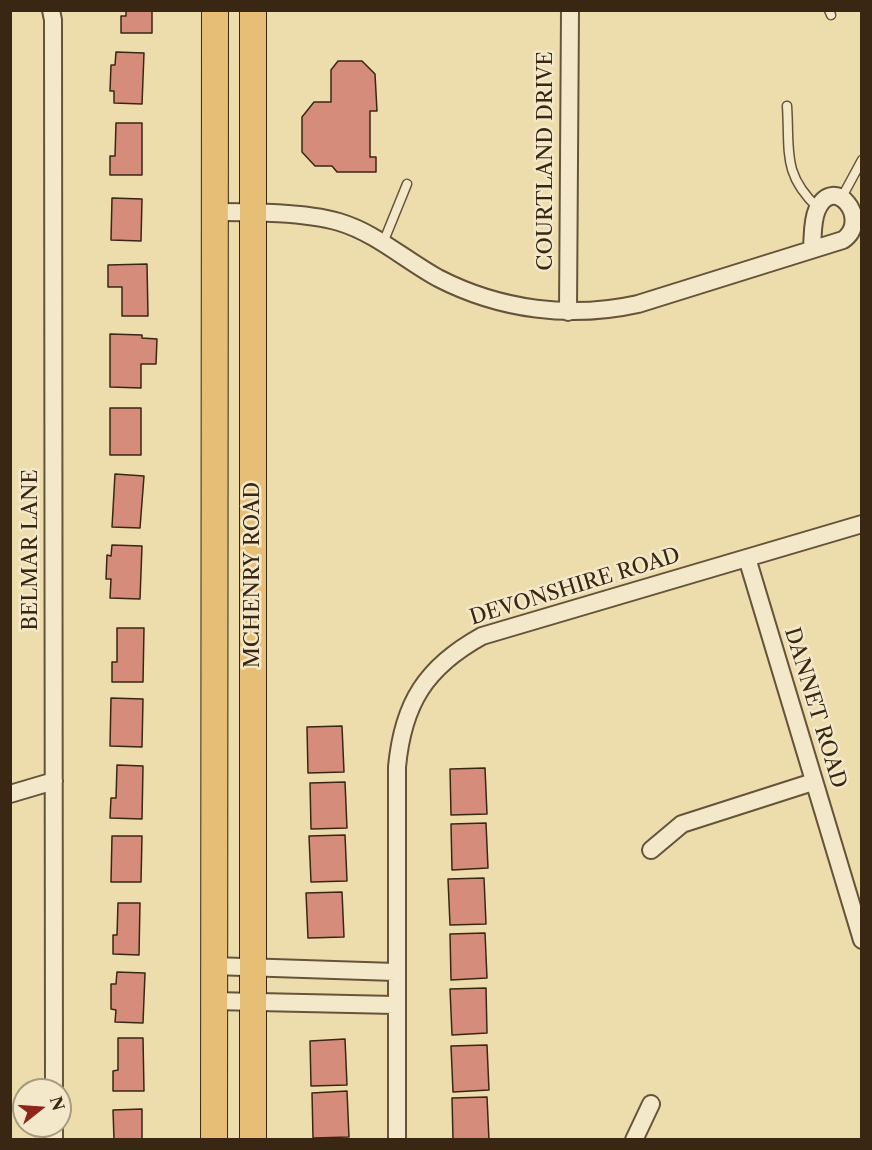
<!DOCTYPE html>
<html>
<head>
<meta charset="utf-8">
<style>
  body { margin:0 }
  #map { position:relative; width:872px; height:1150px; overflow:hidden; background:#edddad; font-family:"Libre Caslon Text",serif }
  canvas { display:block }
  .frame { position:absolute; inset:0; border:12px solid #392714; pointer-events:none }
  .north { position:absolute; left:12px; top:1078px; width:60px; height:60px; box-sizing:border-box; background:#f3e9ca; border:2px solid #a99b81; border-radius:50%; rotate:73deg; font-size:16px; font-weight:700; line-height:24px; text-align:center; color:#392714 }
  .north::after { content:''; display:block; margin:auto; width:21px; height:27px; background:#8f2418; clip-path:polygon(50% 0,100% 100%,50% 72%,0 100%) }
</style>
</head>
<body>
<div id="map">
<canvas width="872" height="1150"></canvas>
<div class="frame"></div>
<div class="north">N</div>
</div>
<script>
const c = document.querySelector('canvas').getContext('2d');
c.lineJoin = 'round';
function fill(path, color) { c.fillStyle = color; c.fill(path, 'evenodd'); }
function strokePath(path, color, width, dash) { c.strokeStyle = color; c.lineWidth = width; c.lineCap = dash ? 'butt' : 'round'; c.setLineDash(dash || []); c.stroke(path); }
function label(font, color, halo, rows, align = 'center') {
  c.font = font + ' "Libre Caslon Text",serif'; c.lineWidth = 5; c.setLineDash([]); c.textBaseline = 'middle'; c.strokeStyle = halo; c.fillStyle = color; for (const [text, x, y, turn = 0] of rows) {
    c.save(); c.translate(x, y); c.rotate((+turn || 0) * Math.PI / 180); c.textAlign = isNaN(turn) ? turn : align; if (halo) c.strokeText(text, 0, 0); c.fillText(text, 0, 0); c.restore();
  }
}
const building = new Path2D(`
  M126 10H152V33H121V16H126Z
  M116 52 144 53 142 104 114 103V91H110L111 65H115Z
  M338 61H362L375 74 377 111H370V157H376V172H337L332 166H315L302 152V117L314 102H331V70Z
  M116 123H142V175H110V156H115Z
  M112 198 142 199 141 241 111 240Z
  M147 264 148 316H122V287H108V265Z
  M110 334 142 335V338L157 339 156 364H141V388L110 387Z
  M110 408H141V455H110Z
  M115 474 144 476 140 528 112 527Z
  M112 545 142 546 140 599 110 598 111 579H106L107 555 111 556Z
  M117 628H144L143 682H112V662H117Z
  M111 698 143 699 142 747 110 746Z
  M342 726 344 772 308 773 307 727Z
  M117 765 143 766 142 819 110 818 111 798H116Z
  M485 768 487 814 451 815 450 769Z
  M345 782 347 828 311 829 310 783Z
  M486 823 488 868 452 870 451 824Z
  M345 835 347 881 311 882 309 836Z
  M112 836H142L141 882H111Z
  M484 878 486 924 450 925 448 879Z
  M342 892 344 937 308 938 306 893Z
  M118 903H140L139 955 113 954V935H117Z
  M485 933 487 978 451 980 450 934Z
  M117 972 145 973 143 1023 115 1022 116 1010 111 1009V984H116Z
  M486 988 487 1033 452 1035 450 989Z
  M118 1038H143L144 1091H113V1071L118 1070Z
  M345 1039 347 1085 311 1086 310 1041Z
  M487 1045 489 1090 453 1092 451 1046Z
  M347 1091 349 1137 313 1138 312 1093Z
  M487 1097 489 1140H453L452 1098Z
  M142 1109V1140H114L113 1110Z`);
fill(building, '#d68c7b');
strokePath(building, '#392714', 1.5);
const lane = new Path2D(`
  M829 10 831 15
  M787 106C790 152 782 174 818 208
  M842 197 862 160
  M383 243 407 184`);
const street = new Path2D(`
  M51 10 53 20 54 1090
  M216 212C252 212 305 212 339 222 376 233 405 260 438 278 500 310 571 319 638 304L843 240C872 220 834 172 817 210 812 221 813 236 812 248
  M568 312 570 10
  M747 558 862 940
  M10 794 54 781
  M651 850 682 824 813 782
  M213 966 395 972
  M213 1001 395 1005
  M54 1140V1126
  M397 1140V767C403 703 426 667 482 636L862 524
  M634 1140 651 1104`);
const primary = new Path2D(`
  M253 10V1140
  M214 1140 215 10`);
strokePath(lane, '#66543a', 11);
strokePath(street, '#66543a', 20);
strokePath(primary, '#392714', 28);
strokePath(lane, '#f3e9ca', 8);
strokePath(street, '#f3e9ca', 16);
strokePath(primary, '#e6be76', 26);
label('21px', '#392714', '#f3e9ca', [
  ["COURTLAND DRIVE",546,161,-90],
  ["BELMAR LANE",31,550,-90],
  ["MCHENRY ROAD",253,575,-90],
  ["DEVONSHIRE ROAD",575,587,-17],
  ["DANNET ROAD",815,708,73]
]);
</script>
</body>
</html>
